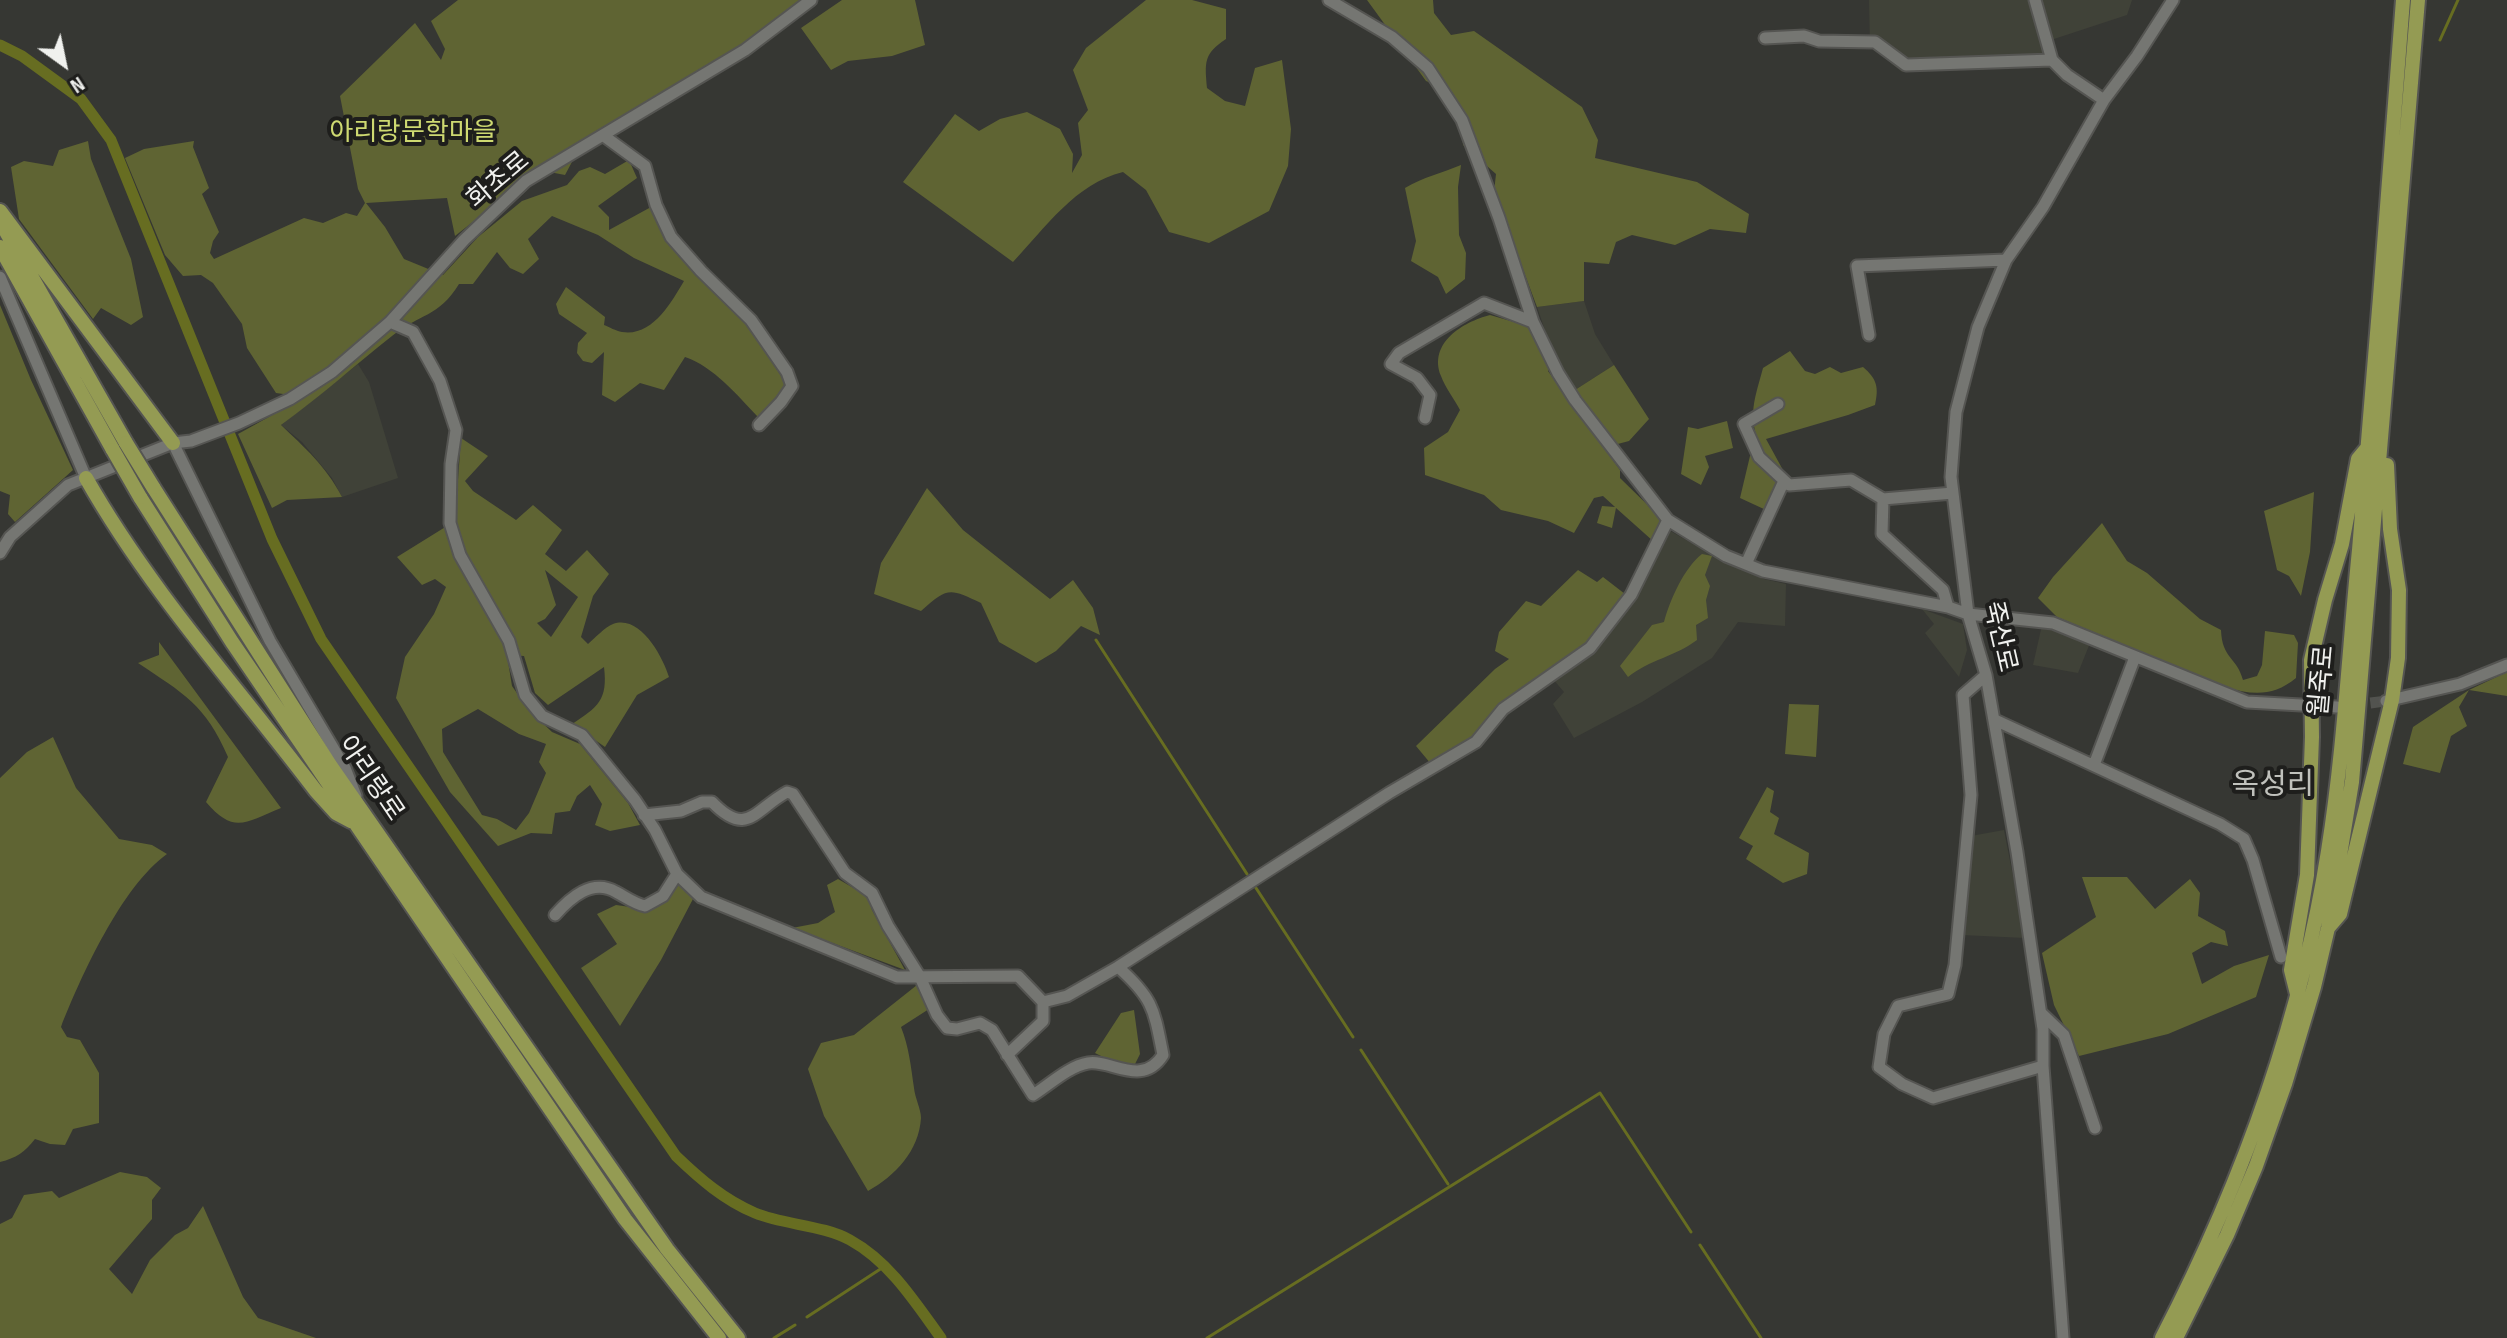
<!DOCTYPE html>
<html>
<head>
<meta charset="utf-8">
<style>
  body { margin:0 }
  #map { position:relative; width:2507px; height:1338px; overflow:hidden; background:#363733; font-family:"Sofia Sans Condensed",sans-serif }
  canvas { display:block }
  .north { position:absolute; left:24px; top:24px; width:80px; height:80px; -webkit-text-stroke:6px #1e1e1c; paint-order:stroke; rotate:147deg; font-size:22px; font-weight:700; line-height:32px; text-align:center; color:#f0f1ee }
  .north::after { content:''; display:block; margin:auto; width:28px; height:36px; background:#f0f1ee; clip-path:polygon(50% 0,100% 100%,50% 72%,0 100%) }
</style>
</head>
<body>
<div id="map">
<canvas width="2507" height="1338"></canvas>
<div class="north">N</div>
</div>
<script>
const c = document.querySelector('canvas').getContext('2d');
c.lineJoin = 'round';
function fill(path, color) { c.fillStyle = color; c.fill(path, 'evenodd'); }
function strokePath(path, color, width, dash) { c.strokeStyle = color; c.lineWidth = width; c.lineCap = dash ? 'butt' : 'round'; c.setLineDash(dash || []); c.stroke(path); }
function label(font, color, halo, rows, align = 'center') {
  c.font = font + ' "Sofia Sans Condensed","Noto Sans KR",sans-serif'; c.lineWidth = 8; c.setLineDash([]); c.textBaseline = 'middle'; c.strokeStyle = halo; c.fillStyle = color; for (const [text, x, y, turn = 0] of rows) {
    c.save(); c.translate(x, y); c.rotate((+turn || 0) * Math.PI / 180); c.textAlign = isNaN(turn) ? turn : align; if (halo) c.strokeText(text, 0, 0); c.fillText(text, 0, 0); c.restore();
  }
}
fill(new Path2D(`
  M1869 0H2132L2127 15 2054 39 2051 67 1902 72 1870 46Z
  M1584 301 1595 334 1614 365 1575 390 1556 362 1537 307Z
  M358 364 369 382 398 478 342 497 332 478 302 442 281 425Z
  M1667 529 1721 560 1764 579 1786 584 1785 626 1738 622 1712 658 1642 702 1574 738 1553 704 1564 692 1553 679 1590 653Z
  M1922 609 1963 624 1967 650 1959 677 1925 633 1934 624Z
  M2042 625 2090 643 2078 673 2033 665Z
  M2004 830 2025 938 1962 935 1971 836Z`), '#404238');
fill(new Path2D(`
  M458 0H802L755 39 581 145 565 175 539 170 455 236 447 198 366 203 385 227 404 259 443 275 478 237 522 201 567 185 579 171 590 167 605 174 629 160 637 178 598 206 609 217V230L651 207 671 246 708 287 741 315 787 385 758 417C737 395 714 367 685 357L664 390 640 383 615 402 602 395 604 352 592 363 583 361 577 353 578 343 587 333 559 314 556 304 566 287 605 317 604 325C609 327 616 331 622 332 652 337 671 303 684 281L634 258 598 235 552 216 528 239 539 259 523 274 510 268 497 252 473 284H459C439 317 419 314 392 336 355 365 320 397 281 425 305 448 326 466 342 497L287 500 272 508 238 434 305 397 276 393 247 348 242 324 213 283 201 275 183 276 165 255 125 158 144 149 194 141 193 147 209 188 202 194 219 232 213 241 210 253 214 259 304 218 323 223 346 213 357 216 365 203 358 189 340 96 415 23 441 60 445 49 431 21Z
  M842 0H915L925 45 892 56 848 61 831 70 801 28Z
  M1146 0H1192L1226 9V39C1203 54 1205 63 1207 88L1225 101 1245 106 1255 68 1282 60 1291 129 1288 166 1269 211 1209 243 1169 232 1146 190 1123 172C1076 183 1045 228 1013 262L903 182 955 114 979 131 1000 119 1027 112 1060 129 1073 154 1072 173 1082 155 1078 123 1088 110 1073 70 1086 48Z
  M1367 0H1433L1434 13 1451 35 1474 31 1582 107 1598 140 1595 158 1697 182 1749 214 1746 233 1710 229 1675 245 1632 235 1616 242 1609 264 1584 262V301L1537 307 1494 192 1496 174 1463 145 1461 112 1452 92 1426 81Z
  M88 141 91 159 131 259 143 317 131 325 101 308 93 319 19 219 11 167 24 161 53 166 59 150Z
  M1461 165 1458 187 1459 235 1466 253 1465 279 1446 294 1438 277 1411 261 1416 241 1405 188C1423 177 1442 173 1461 165Z
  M0 305 31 380 73 470 15 522 8 514 10 495 0 491Z
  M1490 315 1528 326 1546 338 1556 362 1548 371 1620 470V478L1664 521 1653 541 1616 508 1612 528 1597 523 1602 506 1615 507 1603 496 1594 498 1574 533 1548 521 1501 510 1484 495 1425 475 1424 448 1448 432 1460 410C1454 399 1445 387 1441 376 1428 343 1463 322 1490 315Z
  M1790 351 1805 371 1815 374 1830 367 1841 373 1863 367C1877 379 1879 387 1875 405L1848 415 1766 439 1789 481 1766 510 1740 498 1750 456 1760 446C1747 415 1755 398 1763 368Z
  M1614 365 1649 419 1629 441 1614 445 1575 390Z
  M1727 421 1733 448 1705 456 1709 467 1701 485 1681 474 1688 427 1698 429Z
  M461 438 488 456 465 481 473 491 516 520 533 505 562 530 545 554 566 571 587 550 609 574 593 596 581 637 588 644C595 638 605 627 613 624 640 614 663 657 669 677L637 695 605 747 572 724C598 707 608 700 604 667L548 705 535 693 524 656 507 655 512 686 528 709 552 732 580 744 628 803 640 825 610 831 595 825 602 804 590 785 577 796 570 811 555 813 552 834 531 833 498 846 450 792 396 698 405 657 434 614 446 587 435 579 422 585 397 557 455 521ZM545 570 578 597 551 637 537 623 545 619 556 605ZM478 709 519 734 546 744 539 762 546 773 529 813 516 830 497 819 482 815 443 752 442 729Z
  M927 488 963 530 1050 599 1073 580 1093 608 1100 635 1081 626 1056 651 1036 663 999 642 981 603C949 588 948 587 921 611L874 594 881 563Z
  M2314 492 2310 552 2301 596 2289 576 2277 570 2264 511Z
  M2102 523 2127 561 2147 573 2200 619 2221 630C2222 659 2237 657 2243 680L2257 676 2262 665 2265 631 2294 635 2298 643 2296 678C2273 697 2252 695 2225 687L2057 617 2038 598 2053 577Z
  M1702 554 1712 556 1705 575 1710 586 1706 600 1708 618 1696 625 1697 640C1676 656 1649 660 1628 677L1620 666 1652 625 1664 622C1670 600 1684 568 1702 554Z
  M1578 570 1597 582 1603 577 1625 594 1590 640 1564 662 1513 695 1474 738 1431 764 1416 746 1495 669 1509 659 1495 651 1499 632 1526 601 1541 606Z
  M159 642 281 808C246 822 234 835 206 802L228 757C205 704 184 694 138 663L159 655Z
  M2507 672V696L2469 690 2459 707 2467 726 2451 736 2440 773 2403 764 2413 727 2469 690Z
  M1789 704 1819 705 1816 757 1785 754Z
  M53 737 76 788 119 839 152 845 167 854C122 886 81 976 61 1027L67 1037 80 1040 99 1073V1123L73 1129 65 1145 50 1144 35 1139C25 1152 16 1158 0 1162V778L27 752Z
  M1767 787 1774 791 1770 812 1779 818 1774 834 1809 853 1807 874 1783 883 1746 859 1753 846 1739 838Z
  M2082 877H2127L2155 909 2190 879 2200 893 2198 916 2225 931 2228 946 2211 942 2192 953 2202 984 2234 966 2269 955 2256 997 2168 1034 2079 1056 2054 1005 2042 953 2096 917Z
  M838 879 869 897 872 910 905 970 792 928 818 923 835 912 827 885Z
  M679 885 693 899 661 960 620 1026 581 968 617 944 597 914 616 905 652 910Z
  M917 985 929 1009 901 1027C909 1047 911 1067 914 1088 915 1098 921 1109 921 1118 919 1151 895 1176 868 1191L824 1116 808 1069 821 1043 854 1035Z
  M1134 1010 1140 1054 1135 1064 1113 1062 1095 1053 1121 1013Z
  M120 1172 147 1177 161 1188 152 1200V1219L109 1269 132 1294 150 1260 175 1235 188 1228 203 1206 243 1297 258 1318 316 1338H0V1224L12 1218 24 1195 52 1191 59 1198Z`), '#5f6433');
strokePath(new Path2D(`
  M2440 40 2458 0
  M1096 640 1247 874
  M1256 888 1353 1037
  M1361 1050 1448 1184
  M1700 1245 1761 1338
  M807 1317 885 1266
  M774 1338 795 1325
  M1207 1338 1600 1093 1691 1232`), '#676d21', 3);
strokePath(new Path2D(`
  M0 45 22 56 81 99 111 140 272 539 321 639 676 1156C700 1179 724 1200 755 1213 784 1225 823 1225 850 1240 890 1262 915 1302 941 1338`), '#676d21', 11);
strokePath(new Path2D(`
  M2354 705 2386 701`), '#52534f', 11, [11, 5.5]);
const minor = new Path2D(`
  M1329 0 1392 37 1428 68 1462 120 1499 218 1533 322 1558 373 1575 400 1668 520 1726 556 1763 571 1948 607 1968 614 2053 623 2247 702 2337 707
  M2035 0 2052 60 2067 75 2104 100
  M1765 38 1804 36 1819 41 1875 42 1906 65 2052 60
  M604 136 645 166 656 205 671 237 701 271 751 320 787 372 792 386 781 402 759 425
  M0 277 86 478
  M390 322 413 332 440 381 456 430 451 464 450 523 460 555 509 641 525 695 542 716 582 735 635 800 655 830 677 874 701 897 897 977 1018 976 1043 1002 1067 996 1118 967 1389 793 1476 742 1503 709 1590 648 1631 595 1668 520
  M1869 335 1857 266 2006 260
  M1778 404 1744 424 1759 457 1789 485 1851 480 1883 499
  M1425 418 1430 395 1417 378 1391 364 1399 353 1484 303 1533 322
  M173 443 270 641 345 768 356 796
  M0 553 10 537 68 485 173 443 191 441 239 423 290 399 332 372 390 322 464 240 526 181 745 50 811 0
  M1746 564 1784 481
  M1948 607 1943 590 1882 534 1883 499 1953 493
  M1986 675 1963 695 1971 795 1955 965 1948 994 1898 1006 1884 1034 1879 1067 1902 1084 1933 1098 2043 1066
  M2386 701 2460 684 2507 665
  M1995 720 2220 824 2244 839 2253 860 2281 957
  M2094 765 2135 657
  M644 815 681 811 702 802H712C747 838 754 810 787 792L793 794 845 873 872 893 888 926 920 977 937 1015 947 1028 957 1029 980 1023 992 1030 1033 1095C1049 1085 1069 1066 1088 1063 1111 1059 1142 1088 1163 1055 1154 1010 1154 999 1118 967
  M555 915C570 898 592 878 616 892 626 897 633 903 645 906L663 896 677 874
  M2041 1013 2064 1035 2095 1128
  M1007 1055 1043 1021V1002
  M2063 1338 2043 1066V1029L2017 852 1986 675 1968 614 1951 477 1956 412 1978 327 2006 260 2043 207 2104 100 2137 56 2173 0`);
const major = new Path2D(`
  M0 211 173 443
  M0 221 126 443
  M0 247 113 450
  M86 478C150 591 238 688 316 791L336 813 351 821
  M153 487 330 765 667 1249 738 1338
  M140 497 232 642 625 1219 719 1338
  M2328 928 2340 914 2392 700 2398 658 2399 590 2390 529 2387 465
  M2297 994 2291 970 2307 875 2312 737 2311 660 2325 600 2342 544 2358 459 2368 447
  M2162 1338C2241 1185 2301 1022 2328 851 2344 751 2349 650 2359 550 2375 367 2389 183 2403 0
  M2176 1338 2227 1235 2256 1166 2285 1084 2314 987 2328 928 2352 782 2418 0`);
strokePath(minor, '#555552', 15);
strokePath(major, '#555552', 18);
strokePath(minor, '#757672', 11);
strokePath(major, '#949b53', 14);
const majorBridge = new Path2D(`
  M126 443 153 487
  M113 450 140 497`);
strokePath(majorBridge, '#555552', 18, []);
strokePath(majorBridge, '#949b53', 14);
label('26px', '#ced971', '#1e1e1c', [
  ["아리랑문학마을",413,133]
]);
label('26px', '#f0f1ee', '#1e1e1c', [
  ["화초로",499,181,-40],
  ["죽산로",1999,637,77],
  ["월죽로",2323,681,-85],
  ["아리랑로",370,779,56]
]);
label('30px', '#c0c1bc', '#1e1e1c', [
  ["옥성리",2273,786]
]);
</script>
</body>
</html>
